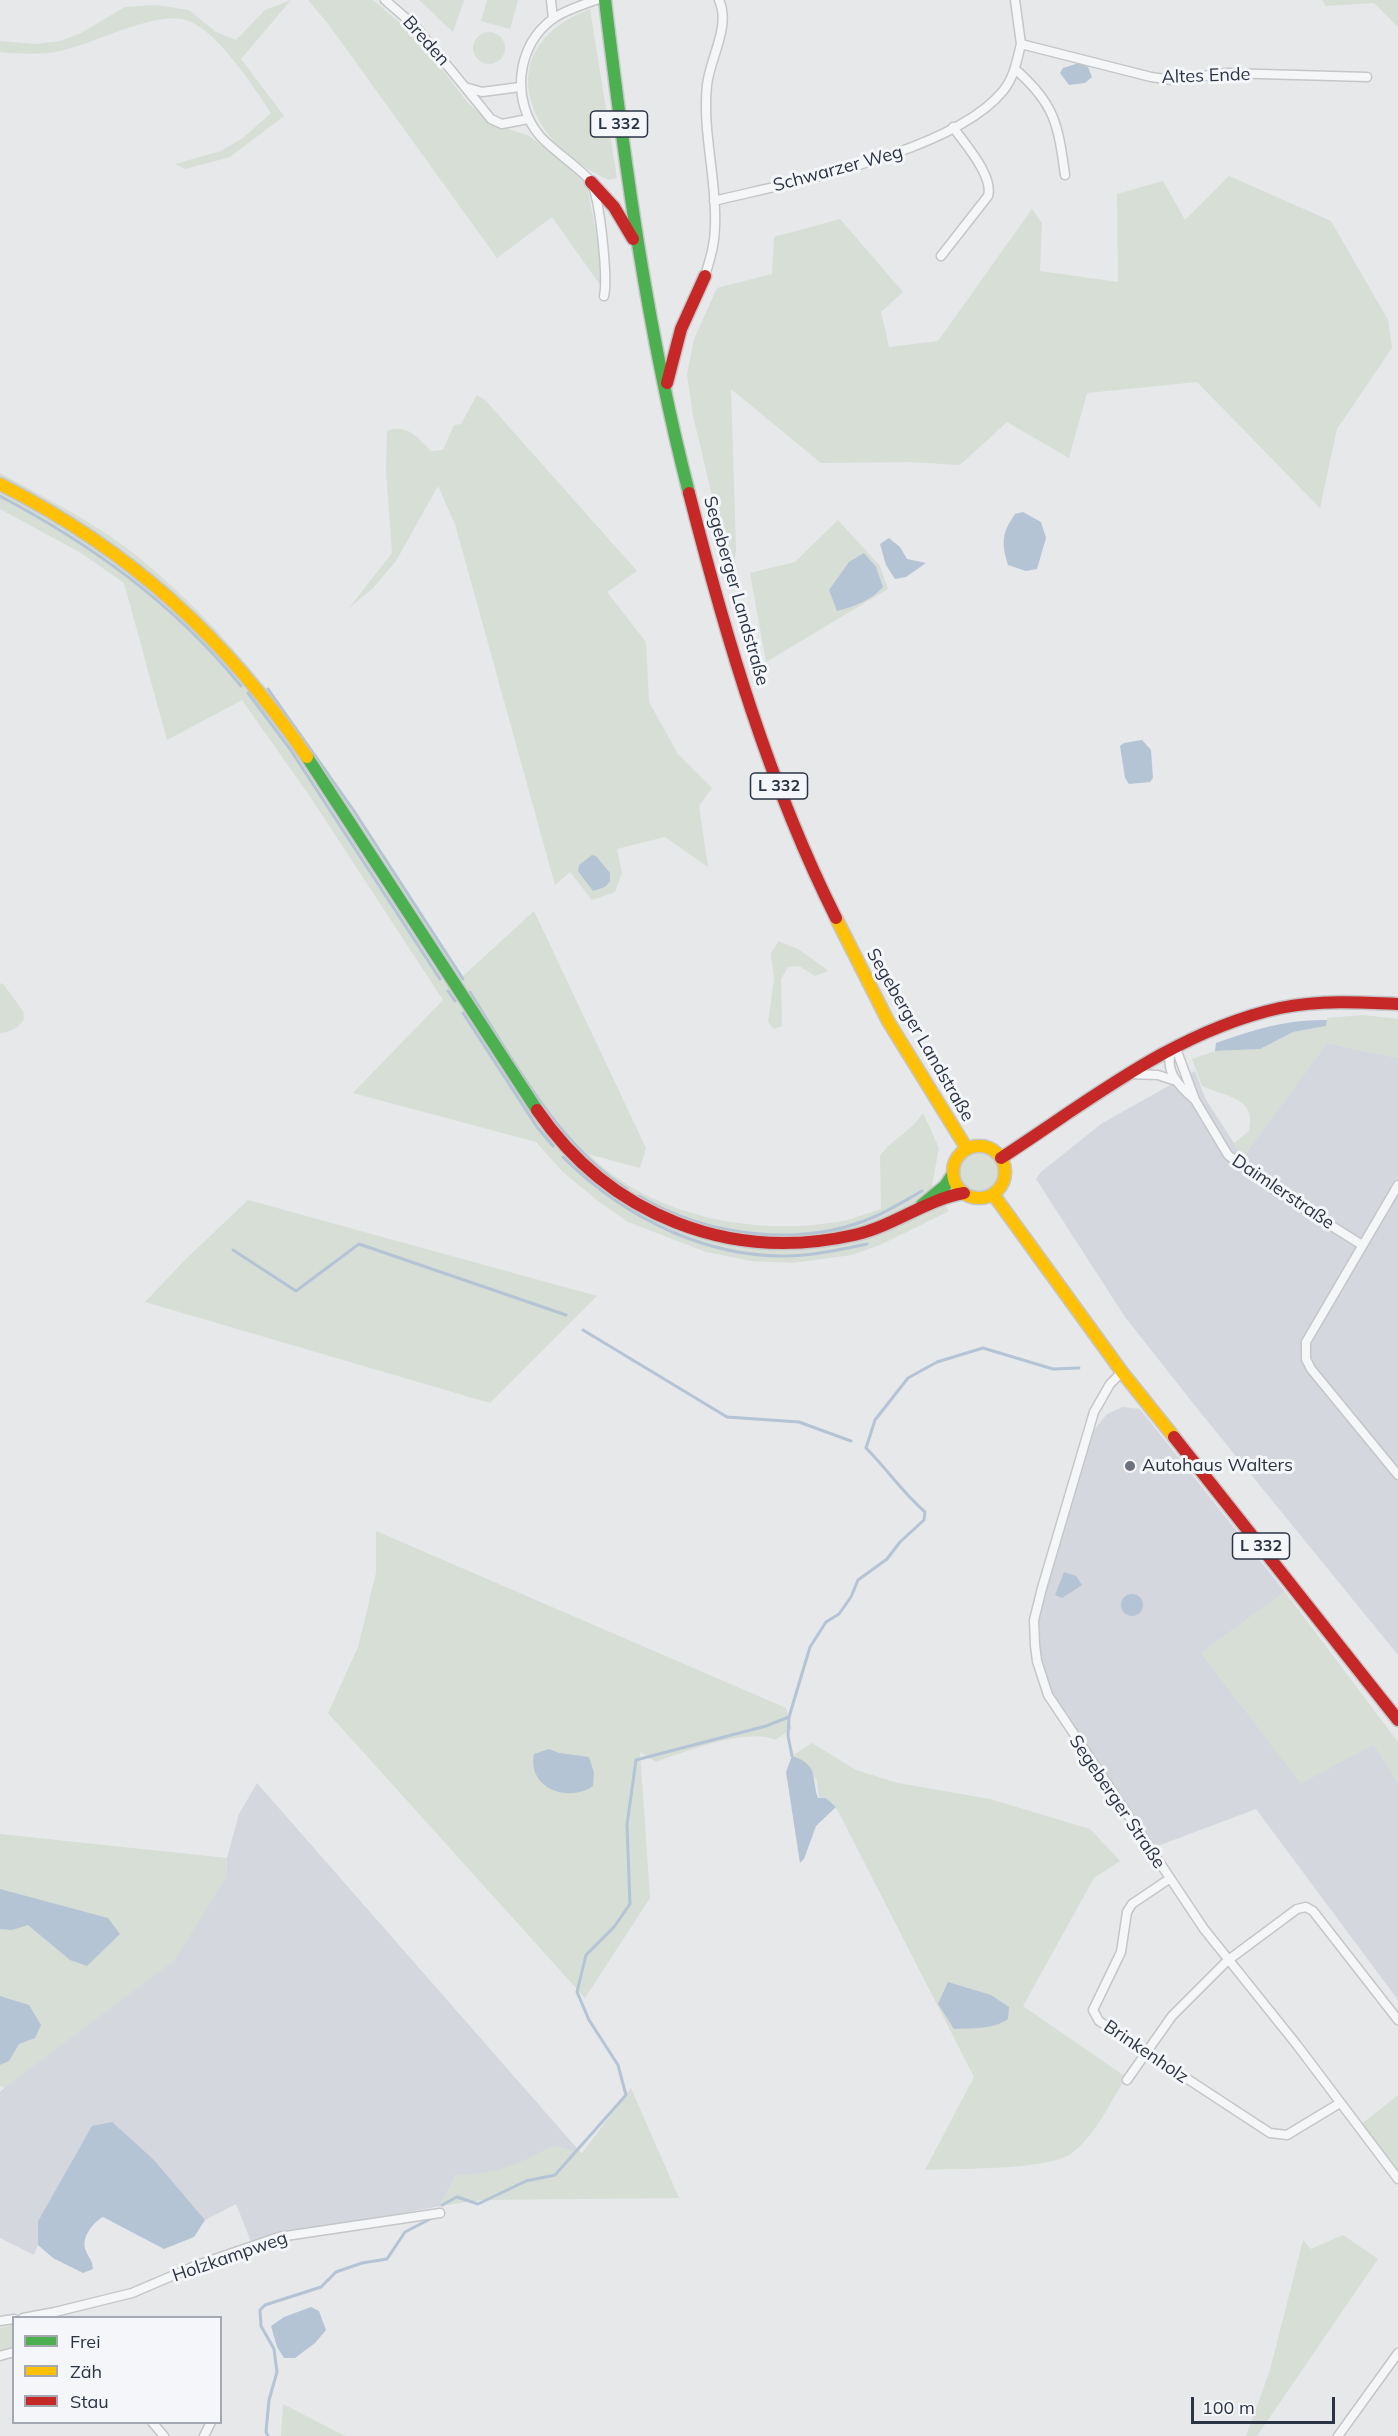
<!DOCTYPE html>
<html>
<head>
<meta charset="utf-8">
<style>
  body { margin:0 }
  #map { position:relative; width:1398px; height:2436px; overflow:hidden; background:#e6e8ea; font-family:Mulish,sans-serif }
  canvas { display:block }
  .legend { position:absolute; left:12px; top:2316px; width:210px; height:108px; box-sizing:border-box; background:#f4f6f9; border:2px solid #a4a8b1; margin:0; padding:8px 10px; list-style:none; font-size:18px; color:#2b3445 }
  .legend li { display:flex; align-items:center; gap:12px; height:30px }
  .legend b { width:30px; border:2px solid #a4a8b1 }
  .scale { position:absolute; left:1191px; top:2397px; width:144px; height:27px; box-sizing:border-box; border:3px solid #2b3445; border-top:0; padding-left:8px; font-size:18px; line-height:21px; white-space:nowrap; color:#2b3445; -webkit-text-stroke:4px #f4f6f9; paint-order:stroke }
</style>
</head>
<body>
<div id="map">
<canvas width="1398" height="2436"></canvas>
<ul class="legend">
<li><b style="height:8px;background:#4caf50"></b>Frei</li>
<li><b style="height:8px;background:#ffc107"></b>Zäh</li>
<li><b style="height:8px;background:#c62828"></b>Stau</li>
</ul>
<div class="scale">100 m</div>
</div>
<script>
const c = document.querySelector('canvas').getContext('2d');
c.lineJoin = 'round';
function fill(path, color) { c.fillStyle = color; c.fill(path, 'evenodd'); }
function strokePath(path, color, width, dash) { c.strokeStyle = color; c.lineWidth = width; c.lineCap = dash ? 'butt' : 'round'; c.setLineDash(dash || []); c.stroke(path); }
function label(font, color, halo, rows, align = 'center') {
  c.font = font + ' Mulish,sans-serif'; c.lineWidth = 6; c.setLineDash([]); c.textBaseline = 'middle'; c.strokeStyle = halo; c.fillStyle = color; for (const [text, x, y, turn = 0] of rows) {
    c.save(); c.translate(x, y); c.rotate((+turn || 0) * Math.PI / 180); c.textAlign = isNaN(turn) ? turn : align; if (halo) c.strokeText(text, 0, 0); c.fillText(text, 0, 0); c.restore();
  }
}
fill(new Path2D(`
  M1327 1043 1398 1058V1655L1200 1412 1125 1317 1036 1179 1041 1172 1101 1124 1195 1071 1205 1098 1243 1157Z
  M1123 1407 1140 1409 1285 1592 1201 1653 1301 1783 1374 1744 1398 1783V2000L1256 1809 1155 1847 1137 1827 1051 1699 1038 1660 1036 1621 1093 1431 1107 1414Z
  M257 1783 582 2154 554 2146 522 2162 483 2175H456L440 2206 280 2236 252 2244 236 2204 205 2220 155 2161 92 2127 38 2221V2245L34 2255 0 2238V2092L226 1878 227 1858 239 1814Z`), '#d4d7dd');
fill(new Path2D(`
  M291 0 241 59 284 116 230 157 185 169 175 164 221 151 243 138 271 113C253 86 219 33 189 21 160 8 91 45 60 51 41 55 19 54 0 52V41L35 44 61 41 81 33 125 7 156 5 189 10 216 32 236 40 265 10Z
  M308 0H373L418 38 468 103 491 123 529 136 563 162 587 186 599 248 603 289 552 217 497 258 329 25Z
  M419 0H464L453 32Z
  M487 0H518L510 29 481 21Z
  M1322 0H1398V27L1374 3 1326 6Z
  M590 9 617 178 609 180C526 144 487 49 590 9Z
  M473 48a16 16 0 1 1 32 0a16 16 0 1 1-32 0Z
  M1229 176 1331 221 1388 320 1392 348 1337 429 1320 508 1197 382 1087 393 1069 458 1007 422 960 465 909 462 821 463 731 389 736 550 732 579 693 416 687 374 694 339 717 288 772 274 774 237 840 219 903 292 881 312 889 347 938 341 1032 209 1042 223 1040 271 1118 282 1117 194 1163 181 1185 220Z
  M477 395 486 401 637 571 607 592 646 642 649 702 678 754 712 788 699 806 708 867 665 837 617 849 622 873 615 892 592 900 570 872 555 885 455 524 438 486 396 561 373 588 349 608 392 553 386 470 387 431C408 423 417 438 431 451L443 450 454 425 461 424Z
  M0 473C49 500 99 524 143 561 279 674 367 831 462 977L534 911 646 1148 640 1168 588 1154C651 1216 752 1236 837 1222 852 1220 867 1213 881 1209L880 1156C890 1140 910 1133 923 1113L939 1148 932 1185 949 1211 880 1245 852 1255 792 1263 751 1261 706 1252 628 1222 598 1201 563 1172 536 1142 353 1093 443 1000 311 798 242 700 167 740 124 583 81 553 0 509Z
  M838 520 880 566 888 589 766 662 750 573 795 562Z
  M778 941 798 949 829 971 815 976 799 966 788 967 781 979 782 1026 774 1029 768 1022 774 979 771 954Z
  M0 983 4 985 23 1011 24 1019C18 1028 11 1032 0 1033Z
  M1363 1015 1398 1019V1058L1327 1043 1243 1158 1233 1144 1249 1131C1258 1097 1223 1096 1202 1086L1192 1059 1215 1051 1260 1049 1293 1032 1326 1026 1327 1018Z
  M960 1172a19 19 0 1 1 38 0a19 19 0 1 1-38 0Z
  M248 1200 597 1296 490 1403 145 1302 186 1259Z
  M376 1531 786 1708 792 1729 775 1740C747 1727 685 1752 656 1762L640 1752 650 1898 585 1998 328 1713 358 1647 376 1573Z
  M1285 1592 1398 1742V1783L1374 1744 1301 1784 1201 1653Z
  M812 1743 856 1770 898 1783 990 1799 1090 1829 1120 1861 1094 1878 1023 2006 1126 2077C1111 2101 1095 2136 1072 2153 1047 2171 959 2168 925 2170L974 2077 836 1807 826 1798H819L817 1780 792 1756Z
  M0 1834 227 1858 226 1878 175 1960 4 2088 0 2086Z
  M631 2088 679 2198 483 2200 440 2206 456 2175C495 2175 520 2163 554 2146L582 2153Z
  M1398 2095V2170L1366 2132 1363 2123Z
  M1343 2235 1378 2259 1257 2436H1246L1270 2370 1303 2240 1311 2249Z
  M13 2325V2350L0 2352V2328Z
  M283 2404 345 2436H281Z`), '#d6ded6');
fill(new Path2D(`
  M1079 63 1088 67 1092 77 1085 83 1069 85 1060 73 1063 68Z
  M1023 512 1041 522 1046 538 1037 569 1026 571 1008 565C1001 542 1002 533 1015 514Z
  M889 538 900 547 907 559 926 563 906 577 895 579 886 565 880 544Z
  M864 553 876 567 883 587C872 600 853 607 837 611L829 590 849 562Z
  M1142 740 1151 750 1153 778 1150 782 1129 784 1125 778 1120 746 1124 743Z
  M592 855 596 856 610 873V881L605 887 593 891 578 871 579 865Z
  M1327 1020 1326 1026 1293 1032 1260 1049 1215 1051 1216 1043C1252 1030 1288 1019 1327 1020Z
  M1064 1572 1076 1576 1082 1585 1062 1598 1055 1595Z
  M1121 1605a11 11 0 1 1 22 0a11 11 0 1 1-22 0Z
  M549 1749 559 1753 589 1757 594 1773 593 1786C569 1803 527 1789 534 1754Z
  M792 1756C820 1765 811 1779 818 1798H826L836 1807 816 1826 804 1859 800 1863 786 1772Z
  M0 1889 108 1918 120 1934 87 1966 70 1960 28 1925 12 1930 0 1929Z
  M948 1982 991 1995 1009 2007 1008 2019C992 2030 972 2028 954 2029L938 2004Z
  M0 1996 29 2005 41 2025 35 2038 19 2044 9 2061 0 2065Z
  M112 2122 155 2161 205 2220 194 2237 164 2249 103 2217C93 2222 80 2239 86 2251 89 2259 92 2259 93 2269L83 2273 53 2258 38 2245V2221L92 2126Z
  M311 2307 319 2311 326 2330 315 2343 295 2358H284L277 2347 271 2326 284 2317Z`), '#b4c4d5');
strokePath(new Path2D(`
  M0 496C93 545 174 604 241 686
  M268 689 354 811 463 979
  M248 693 290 749 440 979
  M448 991 455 1001
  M470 992C512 1059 559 1146 627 1189
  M463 1013 537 1127 553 1146
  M563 1157C625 1219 714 1263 804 1255 826 1253 847 1248 867 1244
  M639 1196C706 1236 800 1249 874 1217 890 1210 906 1200 922 1191
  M233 1250 296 1291 359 1244 566 1315
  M583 1330 727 1417 799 1422 851 1441
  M792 1756 788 1736 789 1717 810 1647 826 1622 839 1614 851 1597 858 1580 887 1559 900 1542 924 1520 925 1512C902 1492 887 1469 866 1448L875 1420 908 1378 937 1362 983 1348 1053 1369 1079 1368
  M442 2205 457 2197 478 2204 526 2181 555 2175 626 2095 618 2065 589 2020 577 1992 586 1955 614 1927 630 1904 627 1825 636 1760 766 1726 789 1717
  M268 2436 266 2432 269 2400 277 2372 274 2349 261 2326 260 2310 265 2305 321 2287 336 2272 362 2263 387 2259 405 2232 434 2217`), '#b4c4d5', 3);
const street = new Path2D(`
  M385 0 415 26 491 119 502 124 528 119
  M551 0 553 19
  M596 0C582 5 566 10 554 18 515 45 511 102 540 136 551 149 586 173 591 182 600 198 608 278 604 296
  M1015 0 1021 44 1151 77 1173 80 1226 73 1367 77
  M1015 69C1055 104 1058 124 1065 175
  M465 87 482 92 520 87
  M714 201C791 182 952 153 1003 91 1014 78 1017 60 1021 44
  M941 256 988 196C994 176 964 143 953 127
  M705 276C710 259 715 244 715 226 717 179 702 132 707 85 710 58 731 26 719 0
  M1175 1046 1195 1100 1228 1155 1273 1189 1362 1245
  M1173 1048C1162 1070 1179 1086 1195 1100
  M1130 1074 1158 1075 1176 1081
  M1398 1185 1306 1342V1359L1311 1369 1398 1475
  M1122 1372 1110 1384 1094 1412 1042 1588 1034 1620 1035 1645 1037 1661 1048 1695 1204 1929 1297 2045 1398 2179
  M1169 1879 1132 1904 1127 1912 1121 1952 1093 2010 1099 2021 1270 2133 1287 2135 1340 2103
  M1127 2080 1172 2016 1227 1961 1297 1909 1306 1907 1313 1911 1398 2020
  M23 2318 55 2312 132 2293 200 2264 279 2237 440 2213
  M0 2321 14 2319
  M0 2356 14 2352
  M152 2422 164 2436
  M204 2436 211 2422
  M1338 2436 1398 2353`);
const fast = new Path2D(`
  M605 0C625 166 647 331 689 493
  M307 757 537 1110
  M922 1205 945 1186 953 1174`);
const slow = new Path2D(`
  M0 484C130 550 225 637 307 757
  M836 918 888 1021 967 1149
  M953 1172a26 26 0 1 1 52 0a26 26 0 1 1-52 0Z
  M993 1194 1122 1372 1174 1437`);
const jam = new Path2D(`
  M591 182 614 207 633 239
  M667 383 681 329 705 276
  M689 493C726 638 769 784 836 918
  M537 1110C609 1215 729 1263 854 1235 892 1227 927 1199 964 1193
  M1001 1158C1089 1101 1175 1031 1280 1008 1319 1000 1359 1002 1398 1004
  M1174 1437 1398 1720`);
strokePath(street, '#c4c6c8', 11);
strokePath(fast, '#c4c6c8', 15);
strokePath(slow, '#c4c6c8', 15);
strokePath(jam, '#c4c6c8', 15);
strokePath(street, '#f5f6f7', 8);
strokePath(fast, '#4caf50', 12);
strokePath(slow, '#ffc107', 12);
strokePath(jam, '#c62828', 12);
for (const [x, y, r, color] of [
  [1130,1466,6,"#6c737f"]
]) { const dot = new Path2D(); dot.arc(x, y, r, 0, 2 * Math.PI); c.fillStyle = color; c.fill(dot); strokePath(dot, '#f4f6f9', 2); }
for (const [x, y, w] of [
  [619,124,57],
  [779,786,57],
  [1261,1546,57]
]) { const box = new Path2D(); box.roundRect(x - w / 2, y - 13, w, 26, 4.5); c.fillStyle = '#f4f6f9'; c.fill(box); strokePath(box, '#2b3445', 1.5); }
label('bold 16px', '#2b3445', null, [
  ["L 332",619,124],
  ["L 332",779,786],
  ["L 332",1261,1546]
]);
label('18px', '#2b3445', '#f4f6f9', [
  ["Breden",426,41,48],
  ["Altes Ende",1206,76,-2],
  ["Schwarzer Weg",838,169,-15],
  ["Segeberger Landstraße",736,591,74],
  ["Segeberger Landstraße",920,1035,60],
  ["Daimlerstraße",1283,1192,34],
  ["Segeberger Straße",1117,1802,56],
  ["Brinkenholz",1146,2052,34],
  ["Holzkampweg",230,2257,-19]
]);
label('18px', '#2b3445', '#f4f6f9', [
  ["Autohaus Walters",1142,1466]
], 'left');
</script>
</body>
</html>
